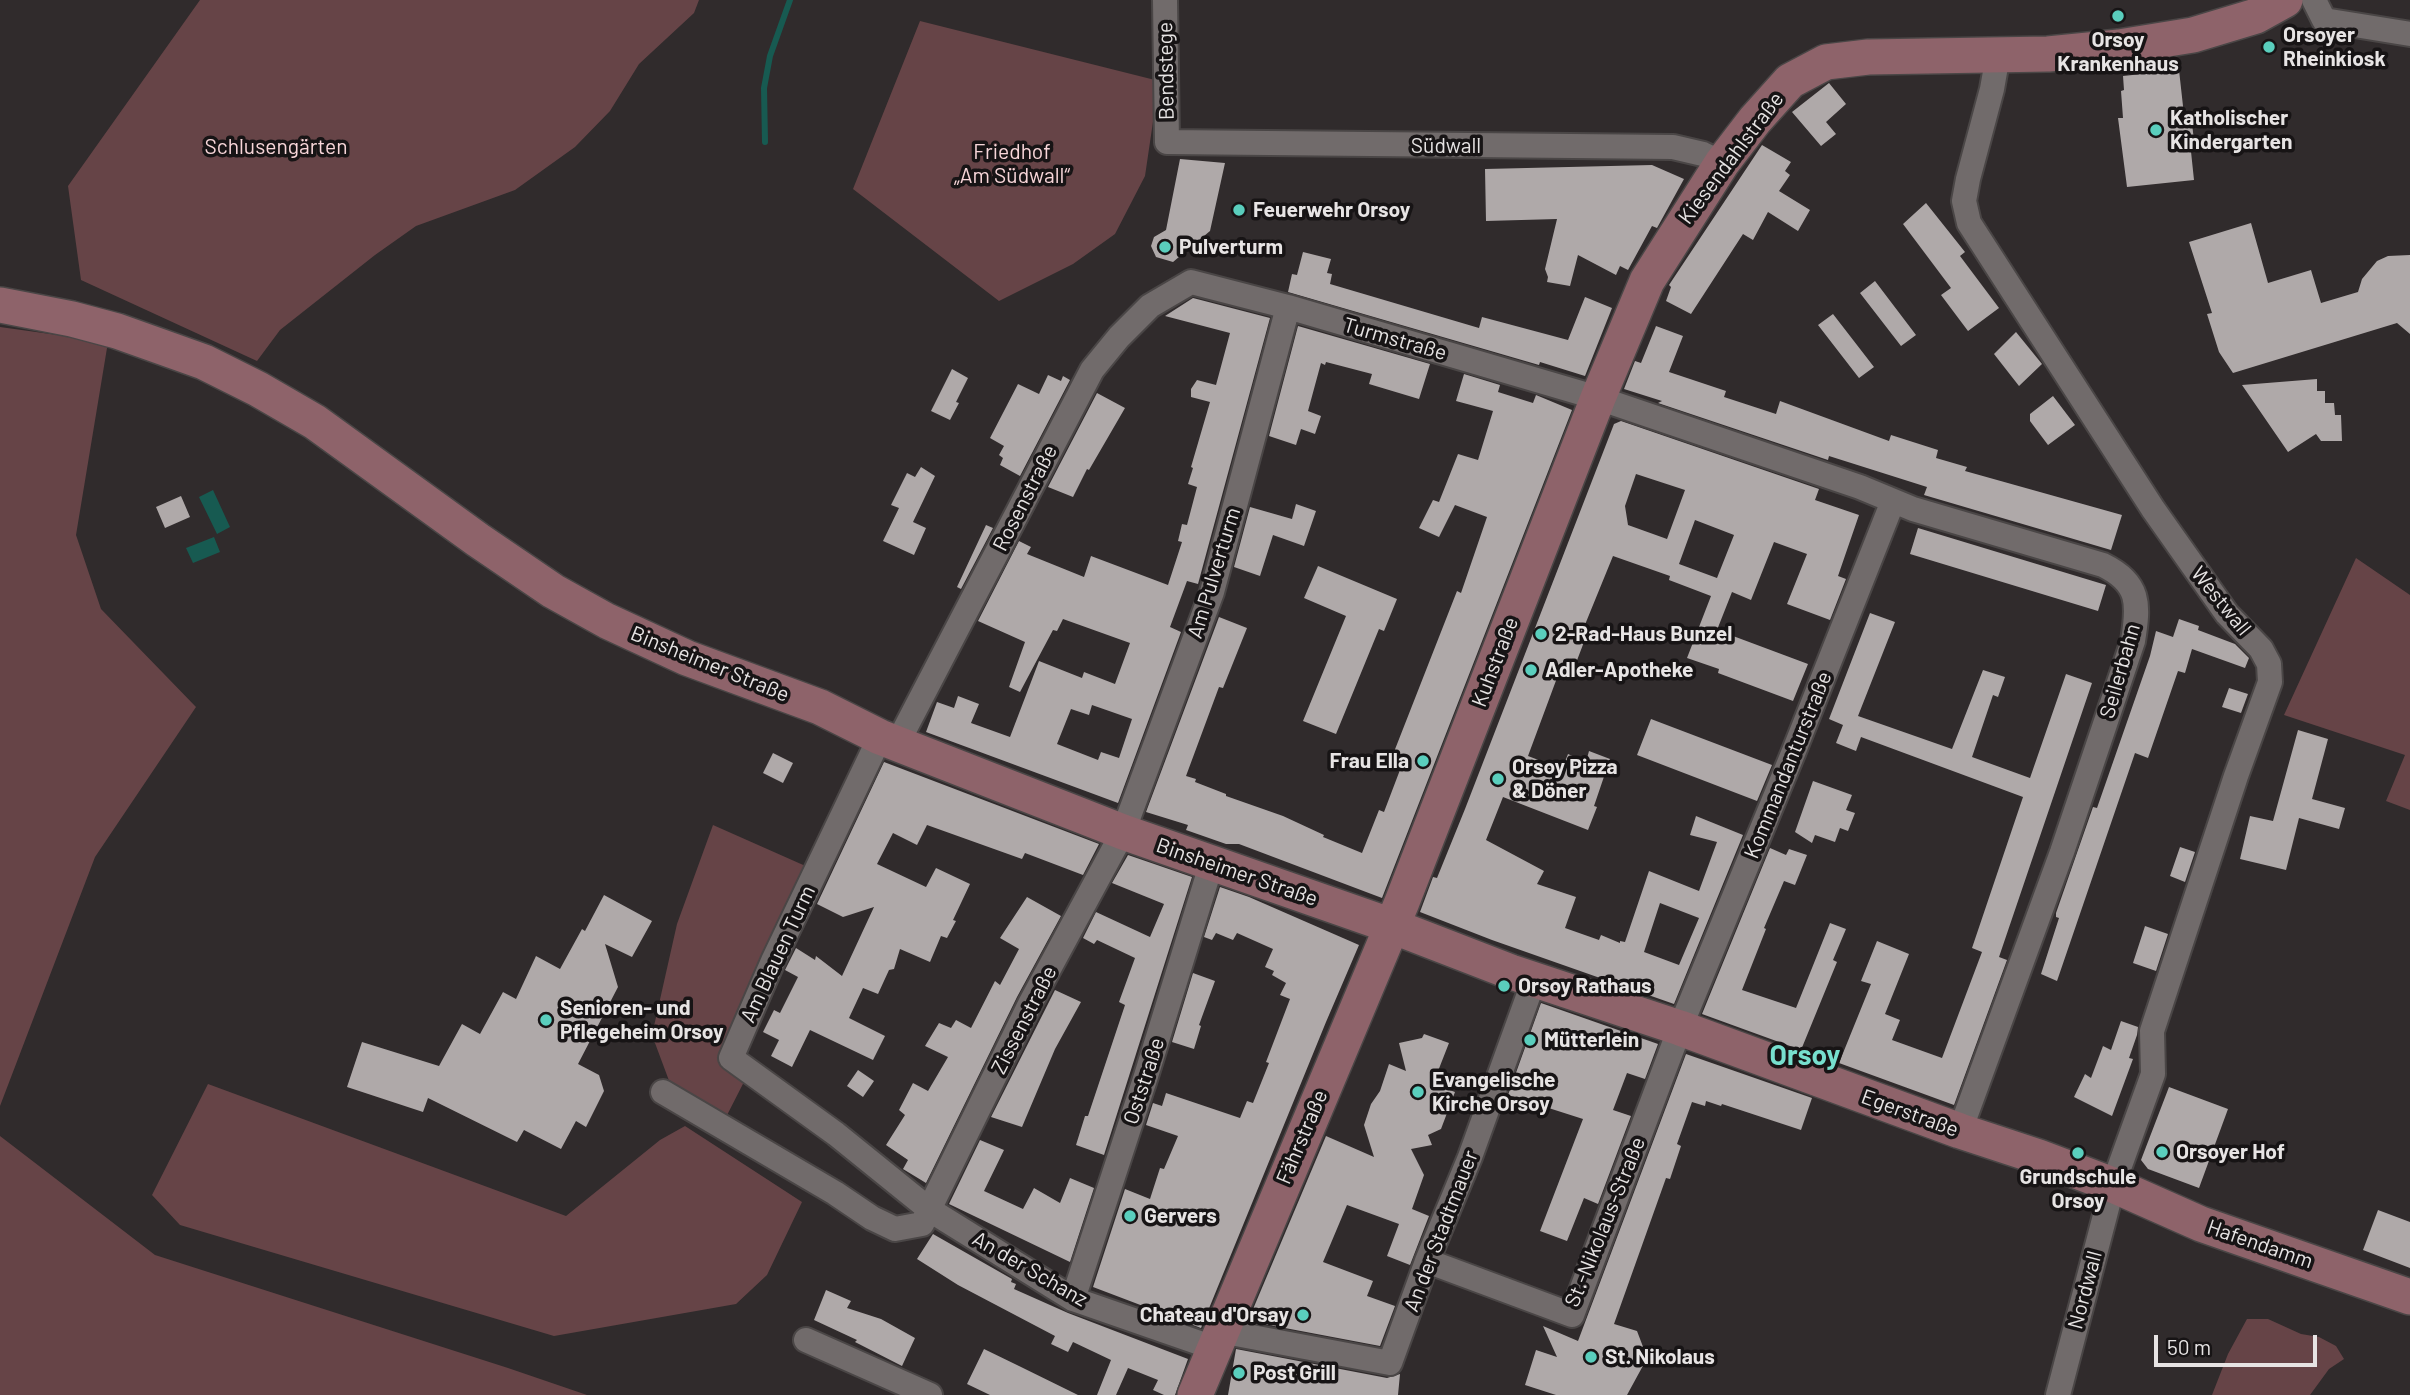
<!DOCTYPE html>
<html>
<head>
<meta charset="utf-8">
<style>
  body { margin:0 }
  #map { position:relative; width:2410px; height:1395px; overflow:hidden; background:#302b2c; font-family:Barlow,sans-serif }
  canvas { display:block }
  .scale { position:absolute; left:2154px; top:1335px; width:163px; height:32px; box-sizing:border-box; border:4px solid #e7e4e4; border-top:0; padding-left:9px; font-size:21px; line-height:24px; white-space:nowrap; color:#e7e4e4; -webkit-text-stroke:5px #171415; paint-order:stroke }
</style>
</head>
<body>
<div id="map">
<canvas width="2410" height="1395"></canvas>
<div class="scale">50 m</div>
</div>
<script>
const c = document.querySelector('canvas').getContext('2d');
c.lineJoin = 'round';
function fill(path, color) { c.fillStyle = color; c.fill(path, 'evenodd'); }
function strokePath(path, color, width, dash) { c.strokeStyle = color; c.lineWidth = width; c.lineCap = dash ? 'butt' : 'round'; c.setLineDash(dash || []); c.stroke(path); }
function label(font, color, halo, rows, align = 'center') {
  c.font = font + ' Barlow,sans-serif'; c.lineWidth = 7; c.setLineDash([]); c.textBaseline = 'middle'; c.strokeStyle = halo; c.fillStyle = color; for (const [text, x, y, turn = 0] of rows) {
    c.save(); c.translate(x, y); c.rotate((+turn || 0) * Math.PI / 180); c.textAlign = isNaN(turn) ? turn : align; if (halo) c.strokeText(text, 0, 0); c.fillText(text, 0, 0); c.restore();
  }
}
fill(new Path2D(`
  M200 0H699L694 13 639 64 610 111 575 147 515 190 416 226 375 255 280 330 257 361 81 280 68 186Z
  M920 21 1159 81 1145 176 1115 234 1073 264 999 301 853 189Z
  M0 327 108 342 76 535 101 609 196 707 95 857 0 1106Z
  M2356 558 2410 595V810L2386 801 2405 755 2284 715Z
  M713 825 810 868 724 1059 747 1076 723 1123 671 1086 652 1035 677 924Z
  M208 1084 566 1216 660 1140 685 1126 802 1202 767 1275 736 1304 554 1336 180 1225 152 1195Z
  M0 1136 155 1255 508 1368 587 1395H0Z
  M2247 1319H2268L2301 1334 2319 1337 2336 1346 2344 1359 2329 1369 2310 1395H2212L2228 1354Z`), '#664447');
fill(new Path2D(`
  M213 490 230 527 217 534 199 497Z
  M214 537 220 552 193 563 186 548Z`), '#175a51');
strokePath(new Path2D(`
  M765 142 764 88 770 56 790 0`), '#175a51', 6);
fill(new Path2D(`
  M2179 70 2184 115 2191 114 2194 141 2190 142 2194 180 2127 187 2118 118H2123L2121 91 2124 90 2123 76Z
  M1829 83 1846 104 1826 122 1836 134 1821 146 1792 112Z
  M1762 145 1791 162 1785 171 1790 175 1779 191 1810 210 1798 231 1768 212 1753 240 1743 234 1691 314 1666 301 1671 287 1669 285Z
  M1180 159 1225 163 1210 231 1173 262 1156 257 1151 246 1154 237 1166 230Z
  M1652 165 1684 179 1657 228 1652 226 1628 270 1620 266 1616 275 1578 255 1570 286 1547 282 1548 277 1545 269 1557 219 1486 221 1485 169Z
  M1926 203 1965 252 1960 256 1999 308 1968 331 1941 295 1951 288 1903 224Z
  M2251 223 2268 283 2311 270 2321 303 2358 292 2362 279 2377 261 2388 256 2410 255V334L2397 323 2233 373 2219 352 2207 314 2212 313 2189 242Z
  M1303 252 1331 259 1327 273 1332 274 1330 284 1479 328 1482 317 1568 340 1585 297 1612 308 1585 376 1540 362 1539 365 1288 292 1292 274 1297 275Z
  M1875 281 1916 335 1901 346 1860 293Z
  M1193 298 1270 318 1198 584 1187 581 1170 627 1181 632 1118 803 926 732 937 702 954 708 958 696 979 704 971 723 1010 737 1039 661 1082 678 1084 672 1115 684 1130 643 1063 619 1057 631 1053 630 1020 692 1009 687 1025 642 978 621 1019 541 1031 547 1027 554 1084 577 1091 556 1168 585 1182 542 1178 541 1182 524 1187 525 1197 487 1188 484 1193 468 1191 467 1210 402 1191 397V389L1197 380 1216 385 1230 333 1165 316ZM1092 705 1132 719 1119 758 1101 752 1098 760 1057 744 1071 709 1089 715Z
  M1833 314 1874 367 1859 378 1818 325Z
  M1298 326 1430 364 1419 399 1369 384 1372 374 1326 362 1325 365 1321 363 1308 411 1321 416 1315 434 1301 429 1296 445 1269 436Z
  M1656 326 1683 336 1669 372 1726 391 1724 397 1776 414 1780 401 1889 441 1891 435 1938 450 1936 458 1967 467 1965 471 2122 515 2111 550 1924 495 1927 487 1829 456 1828 460 1658 403 1662 401 1624 389 1635 361 1641 363Z
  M2016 332 2042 364 2019 386 1994 354Z
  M952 369 968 378 956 402 959 403 950 420 931 411Z
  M1464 374 1500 385 1498 392 1533 403 1536 395 1572 410 1382 898 1239 844H1226L1186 830 1188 825 1146 812 1219 617 1247 628 1223 688 1219 687 1186 776 1196 779 1195 782 1226 794V796L1283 816 1324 835 1323 837 1362 853 1379 810 1384 812 1403 762 1392 757 1457 591 1461 593 1487 517 1455 505 1439 537 1419 528 1433 500 1439 502 1458 454 1478 460 1493 411 1456 401Z
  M1048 375 1061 381 1063 376 1070 380 1020 476 1000 465 1003 458 999 455 1004 446 990 438 1018 384 1039 394Z
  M2317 379V391H2325V403H2334L2335 415H2341L2342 441H2321L2316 434 2288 452 2242 385Z
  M1097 393 1125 408 1089 470 1087 469 1073 497 1048 487Z
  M2053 396 2075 425 2048 445 2030 421V414Z
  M1621 421 1819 489 1815 500 1859 515 1838 576 1846 579 1830 620 1787 604 1807 554 1774 542 1751 600 1732 592 1717 630 1808 664 1793 701 1718 673 1719 669 1687 658 1711 596 1669 580 1670 576 1613 556 1582 632 1587 634 1576 663 1564 659 1528 756 1562 769 1568 754 1586 762 1589 751 1610 759 1594 806 1597 807 1588 830 1503 797 1486 840 1544 871 1537 884 1576 897 1565 928 1599 940 1601 935 1620 943V941L1625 942 1649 871 1699 891 1717 842 1690 835 1696 816 1743 835 1674 1004 1492 940 1420 912 1433 877 1437 878 1465 809 1614 424ZM1636 474 1685 490 1667 539 1628 525 1625 506ZM1695 520 1734 535 1717 578 1679 564ZM1660 903 1699 918 1679 965 1644 952Z
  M921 467 935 476 913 522 926 528 914 555 883 541 899 508 891 505 907 473 915 477Z
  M181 496 190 517 165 528 156 507Z
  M1296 504 1316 511 1304 546 1273 535 1260 576 1234 567 1250 507 1292 519Z
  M986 525 993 528 961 589 957 587Z
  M1918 528 2106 585 2098 611 1910 554Z
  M1318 566 1397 599 1384 631 1379 629 1336 734 1303 721 1346 616 1304 598Z
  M1870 613 1895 622 1858 716 1952 749 1983 670 2005 677 1998 697 1993 695 1972 757 2030 778 2066 674 2092 683 1999 957 2007 960 1954 1105 1839 1063 1871 984 1861 981 1877 941 1909 954 1885 1014 1900 1020 1892 1040 1942 1058 1982 952 1972 948 2023 797 1861 737 1856 751 1836 743 1843 725 1829 719Z
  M2179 619 2199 626 2198 630 2235 644 2249 658 2245 668 2192 649 2185 673 2178 671 2148 758 2135 753 2057 981 2041 974 2059 918 2056 917V913L2093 807 2097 808 2150 656 2156 631 2173 637Z
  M2229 688 2248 694 2241 713 2222 707Z
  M1651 719 1772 765 1757 801 1637 755Z
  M2298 730 2328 739 2312 799 2345 808 2339 829 2299 818 2286 870 2240 859 2250 816 2273 821Z
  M773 753 793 763 783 783 763 773Z
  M884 762 1099 844 1083 875 1025 853 1022 859 927 825 917 845 893 833 877 864 926 887 936 868 970 884 953 920 956 921 947 938 941 936 930 962 900 949 894 969 889 970 878 994 863 988 849 1018 885 1036 873 1060 810 1030 792 1067 771 1056 779 1040 763 1032 774 1010 780 1013 798 977 785 970 796 948 815 960 816 956 842 976 874 907 843 917 817 904Z
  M1813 781 1852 795 1846 810 1855 813 1848 831 1840 828 1835 842 1815 835 1812 843 1795 832Z
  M2180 847 2195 852 2185 882 2170 876Z
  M1770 848 1786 855 1789 849 1807 855 1795 885 1784 881 1764 928 1766 929 1742 990 1796 1008 1830 923 1846 929 1833 960 1837 962 1801 1050 1702 1014Z
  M1128 855 1192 877 1104 1155 1076 1145 1085 1116H1088L1125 1005 1119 1002 1135 958 1097 940 1094 944 1083 938 1096 912 1150 937 1164 904 1112 883Z
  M1220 887 1249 897 1359 945 1326 1022 1201 1328 1093 1287 1125 1189 1150 1199 1160 1168 1164 1169 1178 1136 1146 1125 1153 1103 1162 1106 1166 1093 1240 1118 1247 1101 1253 1103 1269 1063 1266 1062 1290 999 1280 995 1286 983 1272 975 1274 971 1265 967 1273 949 1237 933 1233 940 1216 933 1212 940 1204 937Z
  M604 895 652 921 632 957 605 944 618 987 578 1064 599 1075 604 1091 586 1127 576 1121 561 1149 524 1130 517 1142 428 1098 423 1112 347 1087 362 1042 439 1066 462 1024 480 1034 503 992 516 999 536 956 560 969 582 929 585 931Z
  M1027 897 1061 916 1017 997 926 1183 903 1169 908 1160 886 1145 905 1115 899 1110 913 1083 928 1091 948 1057 925 1046 939 1023 951 1028 956 1020 971 1028 995 981 1000 985 1019 949 1000 938Z
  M2145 926 2168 934 2156 971 2133 963Z
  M1193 973 1215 981 1199 1025 1201 1026 1194 1049 1172 1042Z
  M1055 990 1081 1002 1055 1049 1022 1127 991 1117Z
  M1541 1003 1658 1044 1645 1079 1627 1073 1613 1110 1631 1116 1598 1204 1584 1198 1567 1241 1540 1231 1583 1119 1508 1095Z
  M2121 1021 2138 1027 2137 1035 2129 1058 2133 1059 2112 1116 2074 1097 2085 1074 2091 1078 2103 1046 2111 1050Z
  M1424 1034 1449 1043 1431 1089 1436 1085 1455 1092 1441 1129 1428 1135 1432 1145 1411 1149 1424 1175 1412 1209 1429 1216 1410 1265 1387 1256 1399 1224 1347 1205 1323 1262 1373 1281 1367 1296 1395 1306 1380 1346 1248 1321 1326 1136 1374 1157 1364 1125 1371 1104 1380 1091 1389 1064 1406 1071 1399 1043 1422 1038Z
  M1686 1054 1812 1098 1801 1130 1722 1104 1721 1106 1706 1101 1705 1106 1692 1102 1677 1144 1681 1146 1670 1179 1666 1178 1614 1324 1637 1331 1645 1352V1362L1627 1395H1556L1525 1385 1536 1350 1557 1357 1543 1326 1578 1341Z
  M858 1070 874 1081 863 1097 847 1086Z
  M2169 1087 2228 1109 2199 1188 2148 1169 2141 1160Z
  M980 1140 1004 1150 984 1191 1023 1209 1034 1188 1060 1203 1070 1178 1094 1188 1070 1262 949 1204Z
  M2378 1210 2410 1222V1268L2363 1250Z
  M933 1234 1012 1279 1011 1282 1016 1284 1014 1289 1068 1313 1188 1359 1175 1395H1164L1153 1390 1158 1380 1128 1368 1116 1395H1097L1111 1360 1073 1342 1068 1352 1051 1344 1055 1336 958 1285 917 1259Z
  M826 1290 851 1301 847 1308 881 1319 915 1338 902 1366 855 1342 857 1340 814 1320Z
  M984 1349 1019 1366 1078 1395H990L967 1384Z
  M1236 1349 1387 1378 1400 1374 1398 1395H1228Z`), '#afa9a9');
const street = new Path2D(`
  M1165 0 1167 142 1673 147 1703 154 1722 163
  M2314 0 2324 20 2410 34
  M1998 55 1992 89 1968 179 1964 201 1969 223 2153 509 2227 614 2261 649 2269 664 2270 682 2236 776 2152 1031 2153 1074 2113 1185 2058 1395
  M880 737 773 961 731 1058 836 1134 930 1210 1073 1299 1214 1348
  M897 744 1092 370 1119 337 1150 306 1191 282 1288 307 1598 398 1860 487 1913 509 2103 565C2140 583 2139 604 2133 641L2062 852 1960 1131
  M663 1092 835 1193 872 1218 895 1229 922 1224 1030 1004 1123 832 1212 592 1288 307
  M1427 1261 1572 1315 1680 1028 1794 751 1893 501
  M1073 1299 1146 1076 1212 862
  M1220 1331 1390 1363 1427 1261 1470 1157 1534 980
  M806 1340 930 1395`);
const secondary = new Path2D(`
  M0 305 72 319 117 331 204 362 258 389 315 422 478 540 553 591 607 621 687 658 820 707 880 737 1123 832 1392 926 1511 972 1680 1028 1960 1131 2039 1157 2113 1185 2201 1224 2410 1297
  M1195 1395 1402 902 1598 398 1647 281 1722 163 1755 120 1790 81 1826 62 1868 57 2048 54 2119 47 2193 35 2256 16 2285 0`);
strokePath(street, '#4a4646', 28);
strokePath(secondary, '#4a4646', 38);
strokePath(street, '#716b6b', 24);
strokePath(secondary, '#8e636a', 35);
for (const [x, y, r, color] of [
  [2118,16,7,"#5acebd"],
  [2269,47,7,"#5acebd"],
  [2156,130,7,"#5acebd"],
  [1239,210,7,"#5acebd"],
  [1165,247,7,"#5acebd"],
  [1541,634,7,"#5acebd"],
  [1531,670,7,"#5acebd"],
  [1423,761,7,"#5acebd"],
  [1498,779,7,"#5acebd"],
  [1504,986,7,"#5acebd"],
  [546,1020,7,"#5acebd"],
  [1530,1040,7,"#5acebd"],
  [1418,1092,7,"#5acebd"],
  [2162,1152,7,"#5acebd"],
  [2078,1153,7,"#5acebd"],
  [1130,1216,7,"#5acebd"],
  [1303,1315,7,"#5acebd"],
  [1591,1357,7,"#5acebd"],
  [1239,1373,7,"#5acebd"]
]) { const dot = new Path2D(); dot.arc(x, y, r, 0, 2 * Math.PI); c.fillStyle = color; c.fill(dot); strokePath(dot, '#171415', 2.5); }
label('bold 21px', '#e7e4e4', '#171415', [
  ["Orsoyer",2283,35],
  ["Rheinkiosk",2283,59],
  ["Orsoy",2118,40,"center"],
  ["Krankenhaus",2118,64,"center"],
  ["Katholischer",2170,118],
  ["Kindergarten",2170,142],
  ["Feuerwehr Orsoy",1253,210],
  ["Pulverturm",1179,247],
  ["2-Rad-Haus Bunzel",1555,634],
  ["Adler-Apotheke",1545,670],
  ["Frau Ella",1409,761,"right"],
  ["Orsoy Pizza",1512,767],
  ["& Döner",1512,791],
  ["Orsoy Rathaus",1518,986],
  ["Senioren- und",560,1008],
  ["Pflegeheim Orsoy",560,1032],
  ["Mütterlein",1544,1040],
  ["Evangelische",1432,1080],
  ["Kirche Orsoy",1432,1104],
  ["Orsoyer Hof",2176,1152],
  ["Grundschule",2078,1177,"center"],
  ["Orsoy",2078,1201,"center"],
  ["Gervers",1144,1216],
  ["Chateau d'Orsay",1289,1315,"right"],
  ["St. Nikolaus",1605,1357],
  ["Post Grill",1253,1373]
], 'left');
label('21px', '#e7e4e4', '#171415', [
  ["Bendstege",1166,71,-91],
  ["Südwall",1446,146],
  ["Kiesendahlstraße",1731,158,-53],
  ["Turmstraße",1395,339,16],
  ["Rosenstraße",1025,498,-63],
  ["Am Pulverturm",1214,573,-73],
  ["Westwall",2221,601,51],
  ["Kuhstraße",1495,662,-69],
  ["Binsheimer Straße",710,664,22],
  ["Seilerbahn",2120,671,-74],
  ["Kommandanturstraße",1788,765,-68],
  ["Binsheimer Straße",1237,872,19],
  ["Am Blauen Turm",778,954,-65],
  ["Zissenstraße",1024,1020,-63],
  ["Oststraße",1144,1081,-72],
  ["Egerstraße",1910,1113,20],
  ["Fährstraße",1302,1137,-67],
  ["St.-Nikolaus-Straße",1605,1222,-68],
  ["An der Stadtmauer",1441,1231,-69],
  ["Hafendamm",2260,1244,19],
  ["An der Schanz",1030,1269,30],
  ["Nordwall",2085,1290,-75]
]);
label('21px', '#f8d6d9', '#171415', [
  ["Schlusengärten",276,147],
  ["Friedhof",1012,152],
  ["„Am Südwall“",1012,176]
]);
label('bold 28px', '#77dfce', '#171415', [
  ["Orsoy",1805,1056]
]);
</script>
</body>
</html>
